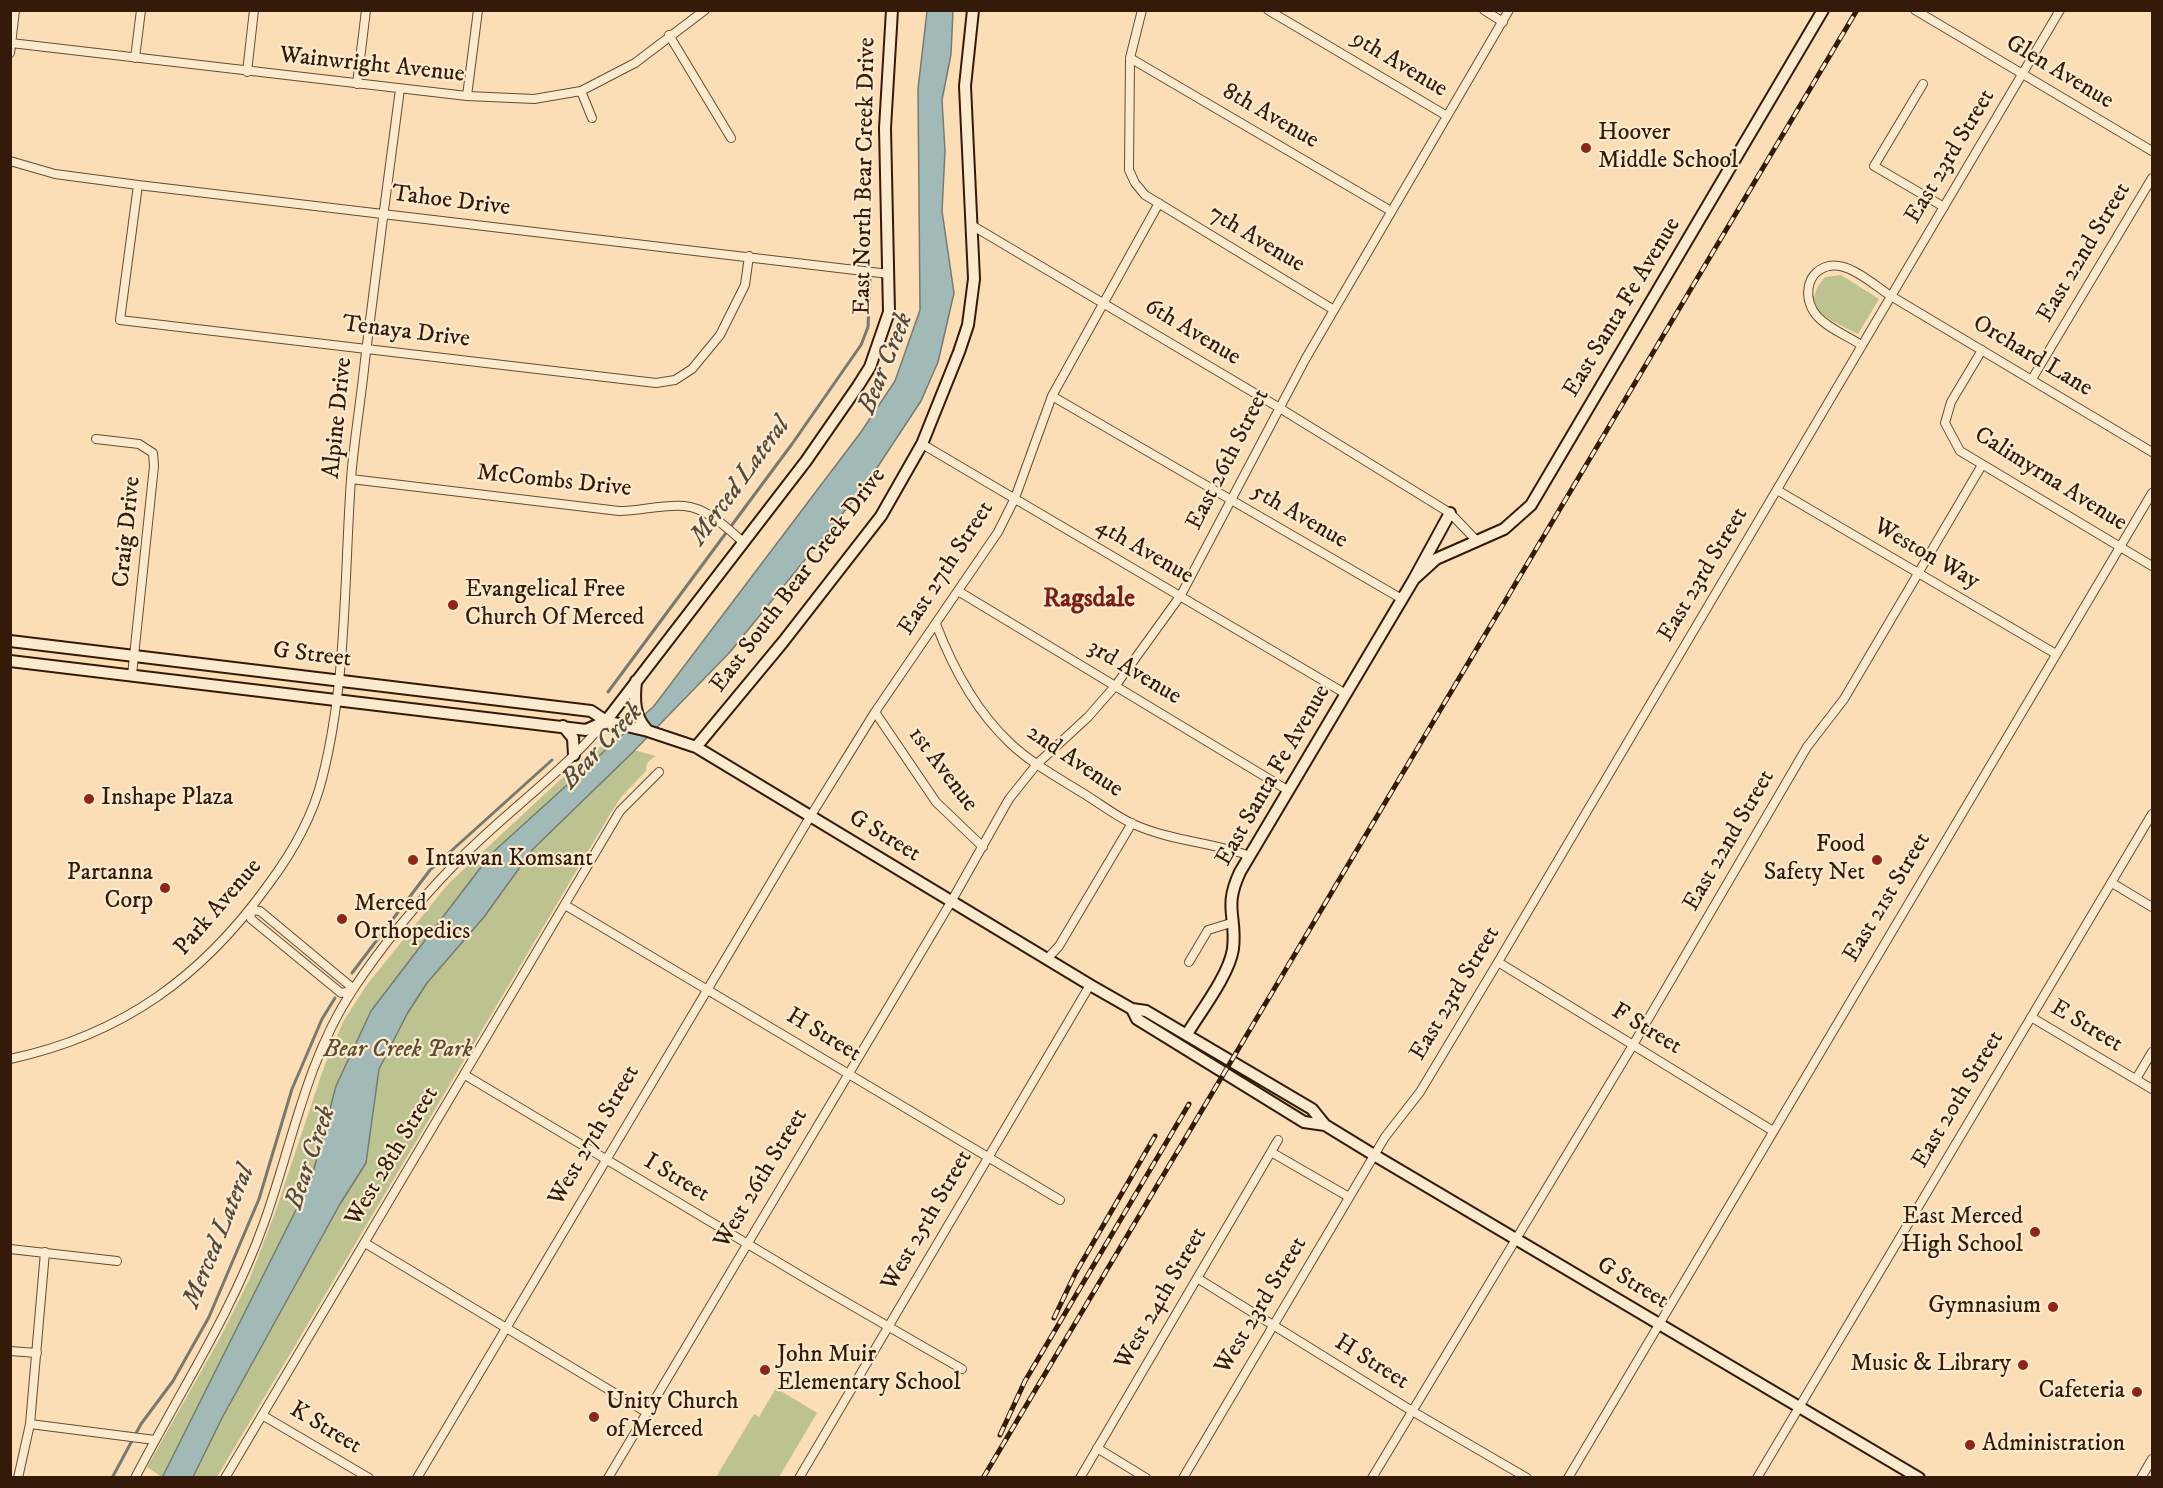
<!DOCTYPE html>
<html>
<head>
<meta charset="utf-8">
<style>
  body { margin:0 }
  #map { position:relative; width:2163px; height:1488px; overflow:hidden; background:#fbdeb5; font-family:"IM FELL DW Pica",serif }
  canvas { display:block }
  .frame { position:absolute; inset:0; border:12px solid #341b09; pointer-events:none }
</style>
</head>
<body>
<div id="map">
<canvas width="2163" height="1488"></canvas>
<div class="frame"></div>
</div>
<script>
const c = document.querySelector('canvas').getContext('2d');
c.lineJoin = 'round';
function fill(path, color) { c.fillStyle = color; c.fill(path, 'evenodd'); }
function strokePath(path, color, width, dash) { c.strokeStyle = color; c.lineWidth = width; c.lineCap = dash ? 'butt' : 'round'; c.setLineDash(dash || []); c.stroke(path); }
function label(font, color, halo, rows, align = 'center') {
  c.font = font + ' "IM FELL DW Pica",serif'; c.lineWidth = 4.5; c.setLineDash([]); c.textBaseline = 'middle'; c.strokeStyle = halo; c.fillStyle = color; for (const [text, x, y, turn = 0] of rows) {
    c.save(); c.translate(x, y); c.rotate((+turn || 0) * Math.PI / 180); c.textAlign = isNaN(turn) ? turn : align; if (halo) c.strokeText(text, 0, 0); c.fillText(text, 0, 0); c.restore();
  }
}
fill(new Path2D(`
  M1841 275 1879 299 1858 334C1832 320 1796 310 1825 277Z
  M607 743 656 756C649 760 646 763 646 771L621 797 609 816 217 1477H162L147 1467 219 1340 250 1278 275 1213 324 1067 343 1022 366 986 448 884 588 754Z
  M776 1388 817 1413 779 1477H716L754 1414 759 1417Z`), '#bcc290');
const water = new Path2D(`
  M927 11H953L951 54 942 100 945 151 942 211 954 293 938 362 921 401 865 486 730 652 632 753 533 849 484 917 427 983 407 1014 379 1069 366 1163 340 1204 222 1418 193 1477 162 1478 311 1180 336 1086 371 1011 491 854 654 706 861 432 895 381 920 310 918 89Z`);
fill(water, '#a2bab7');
strokePath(water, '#767a71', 1.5);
strokePath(new Path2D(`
  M608 692 792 444 861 345 868 327 870 280
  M352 973 430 870 552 760
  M112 1478 141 1424 173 1381 209 1317 259 1199 292 1089 322 1019 335 998`), '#767a71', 3);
const street = new Path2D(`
  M1142 10 1130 58 1129 170 1135 183 1145 195 1334 310
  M1268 10 1447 116
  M1484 10 1503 22
  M1915 10 2152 151
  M669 35 731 138
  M11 43 467 96 534 99 581 91 635 63 705 10
  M10 53 15 10
  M135 58 141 10
  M1130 58 1391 211
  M247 72 254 10
  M357 84 366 10
  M1923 84 1874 166 1944 207
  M581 91 592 118
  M467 96 478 10
  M10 161 55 174 138 185 889 274
  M138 185 120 320 656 383 675 380 692 369 720 335 745 285 749 256
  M973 226 1278 407 1450 513 1475 539
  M1861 345C1848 336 1829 329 1818 317 1803 302 1804 272 1829 266 1850 262 1875 286 1891 296L2152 452
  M1982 350 1951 402 1945 423 1960 451 2152 566
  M2032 379 2152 178
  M1052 396 1402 599
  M96 439 139 444 153 453 154 466 132 675
  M922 444 1346 694
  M351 479 619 511C640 511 663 504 684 506 707 508 726 527 743 542
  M1777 490 2056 654
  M958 591 1289 791
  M936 624C952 666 976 711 1010 743 1031 763 1057 777 1081 792 1098 802 1114 815 1131 823 1169 841 1211 842 1250 856
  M875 712 936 802 983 847
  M2112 883 2152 907
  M565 905 1060 1200
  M250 910 260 911 349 985 352 991 341 993 251 919Z
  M1047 959 1059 946 1132 823
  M1189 962 1208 930 1231 923
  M1498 962 1773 1131
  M2031 1017 2152 1089
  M10 1059C122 1035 202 977 268 885 292 853 312 819 322 779 347 682 344 579 351 479 354 440 361 400 365 360 376 270 388 179 400 89
  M465 1075 818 1286 962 1369
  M2136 1079 2152 1052
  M1271 1152 1349 1197
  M365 1243 646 1412
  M10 1249 117 1261
  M1197 1278 1412 1411 1527 1478
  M10 1351 37 1353
  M262 1415 369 1478
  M30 1424 155 1440
  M1097 1448 1146 1478
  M18 1478 30 1424 45 1252
  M135 1478C179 1393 232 1313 264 1223 292 1145 306 1061 352 991 381 947 418 902 455 864 502 815 559 776 603 724
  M225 1478 620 811 659 772
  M417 1478 810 817 875 712 998 532 1015 498 1052 396 1159 203
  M608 1478 951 902 1009 799 1037 764 1088 717 1116 685 1181 595 1306 358 1509 10
  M799 1478 1090 985
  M1080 1478 1278 1140
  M1183 1478 1385 1137 1420 1092 1498 962 2060 10
  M1372 1478 1633 1045 1807 747 1844 699 1982 465
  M1568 1478 2152 493
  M1757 1478 2152 814
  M2141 1478 2152 1459`);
const secondary = new Path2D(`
  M1414 579 1436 559 1504 529 1531 505 1823 10
  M10 641 591 711 606 721 648 731 696 747 1090 985 1132 1009 1146 1011 1312 1109 1325 1125 1374 1155 1919 1478
  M10 661 586 730 606 721
  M636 681C634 700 634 716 647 730
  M606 721 806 461 858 386 870 367 889 312 885 128 892 10
  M563 726 573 738 574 755
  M696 747 783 642 881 516 922 444 959 352 968 325 974 279 965 86 973 10
  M1132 1009 1137 1019 1304 1122 1325 1125
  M1187 1034C1201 1011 1229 975 1233 949 1237 916 1223 908 1240 872L1414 579 1450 513`);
strokePath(street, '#664c34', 10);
strokePath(secondary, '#341b09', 14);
strokePath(street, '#fceacf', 8);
strokePath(secondary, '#fceacf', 10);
const rail = new Path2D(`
  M1054 1318 1075 1274 1155 1136
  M1000 1435 1025 1381 1189 1104
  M983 1478 1857 10`);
strokePath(rail, '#341b09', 5);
strokePath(rail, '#fceacf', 3, [9]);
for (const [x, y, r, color] of [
  [1586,148,6,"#8f2418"],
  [453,605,6,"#8f2418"],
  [89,799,6,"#8f2418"],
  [413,860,6,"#8f2418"],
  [1877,860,6,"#8f2418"],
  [165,888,6,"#8f2418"],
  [342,919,6,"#8f2418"],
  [2035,1232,6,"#8f2418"],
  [2053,1307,6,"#8f2418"],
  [2023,1365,6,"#8f2418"],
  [765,1370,6,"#8f2418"],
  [2137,1392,6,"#8f2418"],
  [594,1417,6,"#8f2418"],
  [1970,1445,6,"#8f2418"]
]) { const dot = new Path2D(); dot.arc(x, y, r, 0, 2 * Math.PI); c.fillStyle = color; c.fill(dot); strokePath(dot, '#fceacf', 2); }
label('24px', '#341b09', '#fceacf', [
  ["9th Avenue",1399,65,31],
  ["Wainwright Avenue",372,66,6],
  ["Glen Avenue",2059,73,31],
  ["8th Avenue",1270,117,30],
  ["East 23rd Street",1951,157,-59],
  ["East North Bear Creek Drive",866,176,-89],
  ["Tahoe Drive",451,202,7],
  ["7th Avenue",1256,240,31],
  ["East 22nd Street",2085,253,-59],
  ["East Santa Fe Avenue",1623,308,-59],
  ["Tenaya Drive",406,333,7],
  ["6th Avenue",1192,333,31],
  ["Orchard Lane",2032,357,31],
  ["Alpine Drive",339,418,-84],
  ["East 26th Street",1229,460,-63],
  ["Calimyrna Avenue",2050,480,32],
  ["McCombs Drive",554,482,6],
  ["5th Avenue",1299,517,30],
  ["Craig Drive",128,532,-84],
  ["4th Avenue",1144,552,30],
  ["Weston Way",1926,555,30],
  ["East 27th Street",947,569,-57],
  ["East 23rd Street",1704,575,-59],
  ["East South Bear Creek Drive",799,581,-53],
  ["G Street",312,656,7],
  ["3rd Avenue",1134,673,31],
  ["2nd Avenue",1074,762,34],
  ["1st Avenue",942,770,53],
  ["East Santa Fe Avenue",1274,776,-60],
  ["G Street",884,837,31],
  ["East 22nd Street",1730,841,-60],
  ["East 21st Street",1888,898,-59],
  ["Park Avenue",219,908,-49],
  ["East 23rd Street",1456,994,-59],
  ["E Street",2086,1027,31],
  ["F Street",1646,1030,31],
  ["H Street",823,1036,31],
  ["East 20th Street",1959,1100,-59],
  ["West 27th Street",595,1136,-60],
  ["West 28th Street",393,1157,-59],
  ["I Street",676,1179,31],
  ["West 26th Street",762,1179,-59],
  ["West 25th Street",928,1221,-60],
  ["G Street",1632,1284,31],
  ["West 24th Street",1162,1299,-60],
  ["West 23rd Street",1262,1306,-59],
  ["H Street",1371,1363,32],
  ["K Street",325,1429,31]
]);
label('24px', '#341b09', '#fceacf', [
  ["Hoover",1598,134],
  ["Middle School",1598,162],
  ["Evangelical Free",465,591],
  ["Church Of Merced",465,619],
  ["Inshape Plaza",101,799],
  ["Food",1865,846,"right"],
  ["Safety Net",1865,874,"right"],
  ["Intawan Komsant",425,860],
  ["Partanna",153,874,"right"],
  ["Corp",153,902,"right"],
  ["Merced",354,905],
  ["Orthopedics",354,933],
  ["East Merced",2023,1218,"right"],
  ["High School",2023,1246,"right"],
  ["Gymnasium",2041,1307,"right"],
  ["John Muir",777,1356],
  ["Elementary School",777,1384],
  ["Music & Library",2011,1365,"right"],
  ["Cafeteria",2125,1392,"right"],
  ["Unity Church",606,1403],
  ["of Merced",606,1431],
  ["Administration",1982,1445]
], 'left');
label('italic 24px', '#5d4d32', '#fceacf', [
  ["Bear Creek Park",398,1051]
]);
label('italic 26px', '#554b3d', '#fceacf', [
  ["Bear Creek",887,364,-68],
  ["Merced Lateral",741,482,-54],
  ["Bear Creek",603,747,-47],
  ["Bear Creek",312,1158,-71],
  ["Merced Lateral",220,1237,-68]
]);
label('bold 26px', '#7a1f14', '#fceacf', [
  ["Ragsdale",1089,601]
]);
</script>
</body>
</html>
